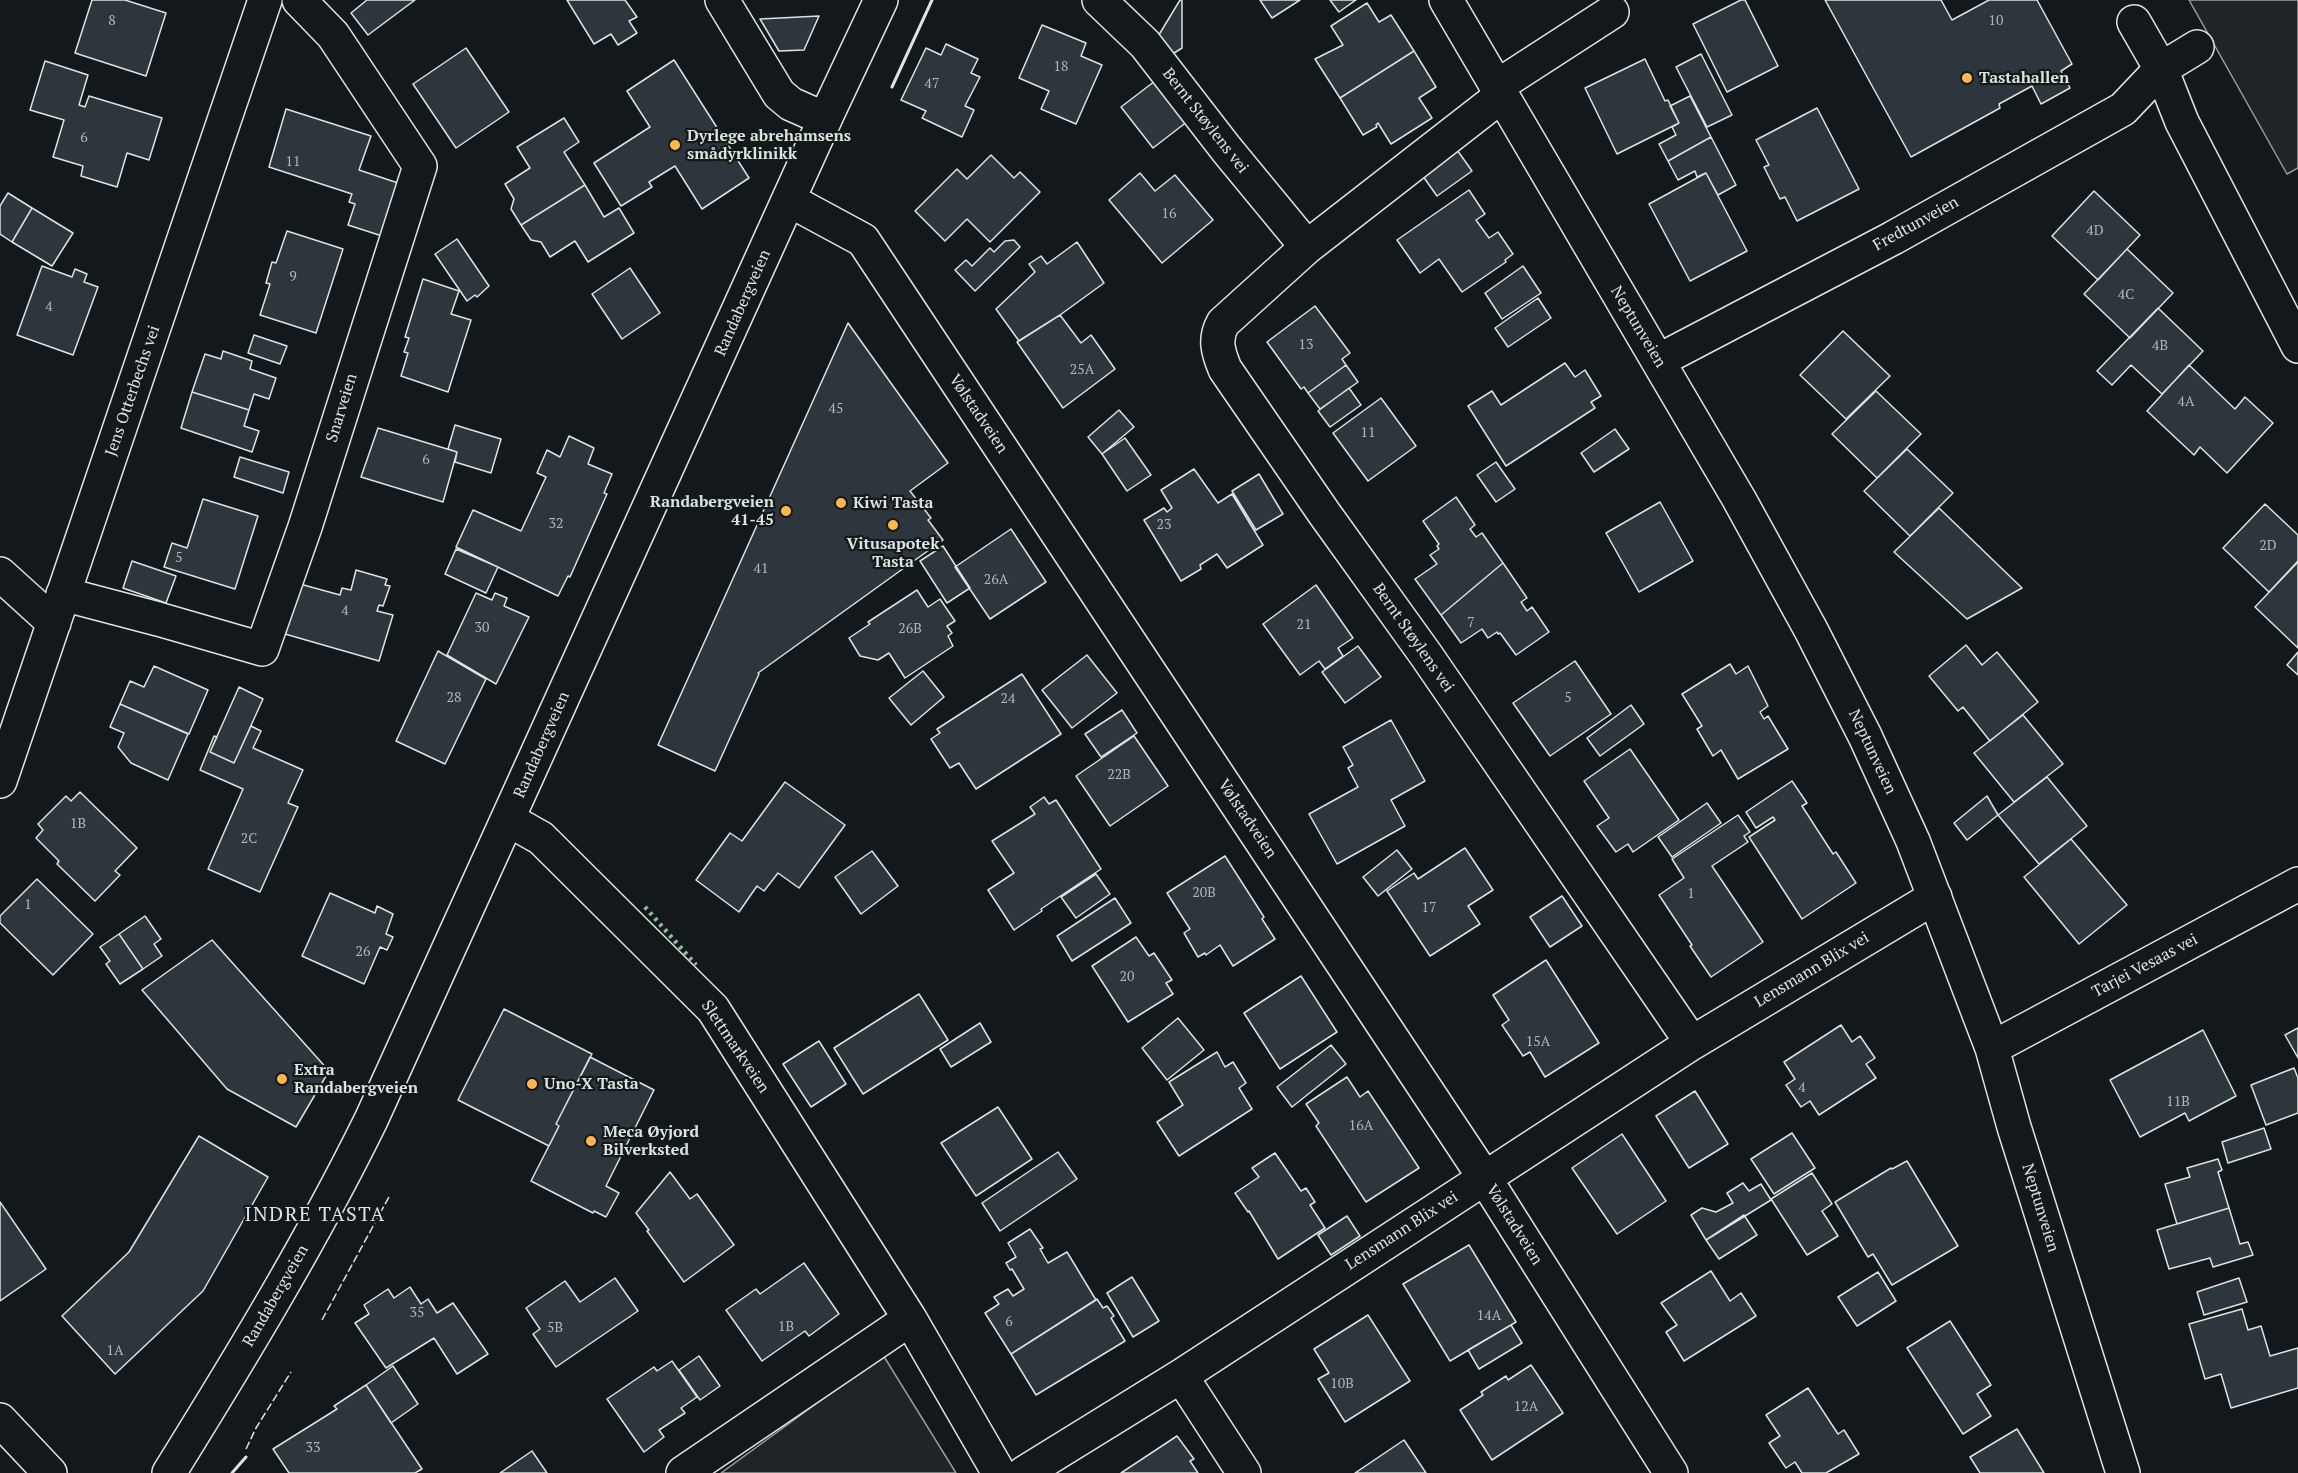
<!DOCTYPE html>
<html>
<head>
<meta charset="utf-8">
<style>
  body { margin:0 }
  canvas { display:block; background:#14181c }
</style>
</head>
<body>
<canvas width="2298" height="1473"></canvas>
<script>
const c = document.querySelector('canvas').getContext('2d');
c.lineJoin = 'round';
function fill(path, color) { c.fillStyle = color; c.fill(path, 'evenodd'); }
function strokePath(path, color, width, dash) { c.strokeStyle = color; c.lineWidth = width; c.lineCap = dash ? 'butt' : 'round'; c.setLineDash(dash || []); c.stroke(path); }
function label(font, color, halo, rows, align = 'center') {
  c.font = font + ' "PT Serif",serif'; c.lineWidth = 4.5; c.setLineDash([]); c.textBaseline = 'middle'; c.strokeStyle = halo; c.fillStyle = color; for (const [text, x, y, turn = 0] of rows) {
    c.save(); c.translate(x, y); c.rotate((+turn || 0) * Math.PI / 180); c.textAlign = isNaN(turn) ? turn : align; if (halo) c.strokeText(text, 0, 0); c.fillText(text, 0, 0); c.restore();
  }
}
const green = new Path2D(`
  M2189 0H2298V168L2287 174Z
  M883 1355 956 1473H721Z`);
fill(green, '#202428');
strokePath(green, '#939e99', 1.5);
const building = new Path2D(`
  M92 0H125L166 13 146 76 75 53Z
  M367 0H415L368 35 351 13Z
  M567 0H625L637 17 629 21 637 33 618 45 611 34 594 44Z
  M1180 0H1182V48L1171 55 1157 38Z
  M1260 0H1300L1272 18Z
  M1330 0H1356L1339 12Z
  M1741 0H1745L1778 66 1727 92 1693 24Z
  M1825 0H1941L1952 20 1989 0H2037L2072 64 2061 71 2070 88 2041 104 2032 86 1999 104 2000 108 1911 157Z
  M1367 3 1379 22 1391 15 1414 51 1340 98 1315 59 1343 45 1331 26Z
  M819 16 804 50 779 51 760 19Z
  M1042 25 1086 43 1081 56 1102 65 1076 124 1041 109 1049 91 1019 78Z
  M946 44 978 59 971 73 980 77 965 106 974 110 962 137 922 118 926 111 901 100 926 48 941 55Z
  M466 48 509 112 456 148 413 84Z
  M1414 51 1436 87 1419 98 1432 118 1391 144 1378 123 1376 125 1377 127 1363 135 1340 98Z
  M1701 54 1732 115 1707 127 1676 67Z
  M1645 59 1665 101 1668 100 1679 123 1617 154 1585 88Z
  M674 60 749 178 702 209 675 166 649 182 652 187 621 206 594 163 650 127 627 91Z
  M45 61 88 75 79 105 85 107 89 96 162 118 149 160 127 153 117 187 81 176 83 166 53 157 64 120 30 110Z
  M1155 81 1188 121 1153 148 1121 107Z
  M1690 96 1711 137 1668 161 1659 144 1676 135 1672 127 1679 123 1670 106Z
  M1817 108 1859 189 1797 221 1785 197 1780 199 1764 167 1769 165 1756 140Z
  M286 109 371 136 359 170 398 183 382 236 348 225 355 204 349 202 352 194 269 167Z
  M564 118 579 142 564 152 585 185 521 225 511 209 514 199 505 184 530 168 517 147Z
  M1711 137 1736 185 1718 195 1706 173 1697 177 1695 171 1678 180 1668 161Z
  M1455 147 1472 171 1437 196 1420 172Z
  M991 155 1014 178 1020 172 1040 192 990 242 967 219 945 241 915 211 957 169 967 179Z
  M1140 173 1155 191 1175 175 1213 220 1162 263 1109 200Z
  M1706 173 1747 251 1690 281 1649 204Z
  M585 185 604 217 619 208 634 233 588 262 575 241 550 257 541 242 531 240 521 225Z
  M1469 190 1485 214 1476 220 1489 238 1498 232 1513 254 1505 260 1506 262 1462 292 1439 259 1420 273 1397 240Z
  M2094 191 2140 235 2098 280 2052 236Z
  M8 193 32 208 12 242 0 234V206Z
  M32 208 73 233 52 266 12 242Z
  M287 231 343 249 316 333 260 315 270 284 266 283 272 262 276 263Z
  M457 239 489 286 477 297 475 295 467 301 435 254Z
  M1014 240 1020 247 975 291 955 270 966 260 972 266 990 248 994 252 1005 241Z
  M1077 242 1104 283 1060 315 1019 341 996 309 1035 272 1029 264 1041 256 1047 264Z
  M2127 249 2173 293 2130 338 2084 294Z
  M42 266 72 277 75 269 87 274 84 282 98 287 73 355 17 335Z
  M1523 266 1541 293 1502 319 1485 293Z
  M630 268 660 313 622 339 592 294Z
  M423 279 459 291 451 314 471 320 448 392 401 376 408 353 404 352 409 338 405 337Z
  M1538 298 1551 318 1508 347 1495 328Z
  M1315 306 1350 353 1342 359 1346 365 1308 393 1304 387 1301 389 1267 342Z
  M2158 308 2203 351 2162 394 2131 365 2112 385 2097 371Z
  M1060 315 1081 343 1091 335 1115 369 1063 408 1017 342Z
  M848 323 948 463 910 491 931 518 928 520 943 540 758 673 759 674 715 771 658 745Z
  M1843 331 1890 376 1846 419 1800 375Z
  M254 335 287 346 280 364 248 353Z
  M223 351 252 361 250 369 276 378 269 399 254 394 249 410 192 392 205 354 221 359Z
  M1565 363 1575 377 1585 370 1601 396 1591 402 1595 408 1506 466 1468 406 1492 391 1501 405Z
  M1346 365 1358 382 1320 409 1308 393Z
  M2189 365 2235 409 2245 397 2273 423 2227 473 2200 447 2194 455 2147 411Z
  M1349 388 1361 405 1330 427 1318 411Z
  M1876 391 1921 434 1877 478 1832 434Z
  M192 392 249 410 244 426 259 431 252 452 181 428Z
  M1381 398 1416 446 1368 481 1333 433Z
  M1119 410 1134 427 1102 454 1088 437Z
  M455 425 501 439 491 473 455 462 457 452 448 449Z
  M378 428 457 452 443 502 361 477Z
  M1615 429 1629 449 1594 472 1581 453Z
  M569 436 594 448 588 464 612 474 604 493 607 494 570 577 568 576 558 596 456 547 473 510 521 531 546 477 537 473 547 450 560 457Z
  M1125 438 1151 475 1127 491 1102 454Z
  M1907 449 1953 493 1910 536 1864 491Z
  M240 457 289 472 283 493 234 477Z
  M1496 462 1515 489 1496 502 1477 475Z
  M1194 469 1218 503 1232 494 1263 545 1227 568 1217 554 1200 565 1201 569 1181 581 1144 520 1164 508 1167 512 1172 508 1161 490Z
  M1259 474 1283 514 1256 530 1232 491Z
  M1456 497 1475 525 1470 529 1476 537 1482 533 1503 563 1441 615 1415 579 1437 564 1430 555 1439 549 1437 546 1439 544 1423 521Z
  M203 499 258 516 235 589 164 567 172 543 187 548Z
  M1660 502 1693 561 1639 592 1606 533Z
  M2265 504 2298 535V561L2269 592 2223 548Z
  M1939 508 2022 588 1967 619 1894 552Z
  M1011 529 1046 582 990 619 955 567Z
  M943 546 970 588 947 603 920 561Z
  M456 549 498 567 486 593 445 574Z
  M132 561 176 576 166 603 123 588Z
  M2298 562V648L2255 607Z
  M1503 563 1527 598 1521 602 1527 611 1532 607 1549 632 1516 655 1500 633 1498 634 1497 632 1488 638 1482 629 1461 643 1441 615Z
  M356 570 387 579 385 585 390 586 383 606 379 605 377 611 393 615 379 661 285 634 300 584 340 595 342 588 351 590Z
  M1316 585 1353 638 1338 648 1343 656 1325 669 1319 661 1300 675 1263 624Z
  M917 590 928 607 940 599 955 621 947 626 952 633 948 636 953 646 905 678 889 653 878 660 860 656 849 638 870 624 868 622Z
  M476 593 492 600 495 593 507 598 504 606 529 617 496 684 447 655Z
  M1966 645 1982 665 1997 652 2038 702 1990 741 1963 707 1958 711 1929 676Z
  M1358 646 1381 677 1345 703 1322 672Z
  M438 651 486 679 445 764 396 741Z
  M2298 652V675L2287 665Z
  M1087 655 1117 693 1072 728 1042 690Z
  M1575 661 1611 714 1550 756 1513 703Z
  M1730 664 1736 674 1748 666 1768 706 1760 712 1764 719 1768 716 1788 749 1738 779 1721 750 1713 756 1697 729 1702 726 1682 694Z
  M154 666 208 690 189 734 120 704 130 681 144 687Z
  M923 671 944 697 911 725 889 698Z
  M1022 674 1061 734 976 789 959 763 950 768 931 739 940 733 937 729Z
  M239 687 263 699 234 763 210 752Z
  M120 704 188 734 168 780 131 763 118 747 124 733 110 727Z
  M1631 705 1644 724 1600 756 1587 738Z
  M1122 710 1137 733 1101 757 1085 734Z
  M2023 715 2063 764 2014 802 1974 753Z
  M1391 720 1425 781 1391 800 1405 826 1337 864 1309 814 1358 787 1348 768 1353 765 1343 747Z
  M251 726 261 731 253 748 303 770 288 803 298 807 260 892 208 869 243 789 200 770 214 736 217 737 210 752 234 763Z
  M1134 736 1168 786 1110 826 1076 776Z
  M1630 749 1679 820 1633 852 1628 844 1616 852 1597 826 1609 818 1584 781Z
  M2047 777 2087 826 2039 864 1998 815Z
  M1792 781 1807 803 1802 806 1833 854 1836 852 1856 883 1802 919 1749 837 1775 820 1773 817 1756 828 1746 812Z
  M785 782 845 825 799 888 778 873 764 891 757 886 739 912 696 880 730 833 742 841Z
  M80 792 137 848 115 871 120 875 95 901 57 864 59 861 36 838 43 830 38 824 66 796 71 801Z
  M1987 796 1998 815 1967 840 1954 823Z
  M1044 797 1049 804 1056 800 1101 869 1041 909 1042 911 1014 930 988 890 1014 873 992 841 1035 814 1030 807Z
  M1707 803 1721 823 1672 857 1658 837Z
  M1738 815 1750 832 1744 836 1748 842 1712 866 1763 942 1711 977 1690 946 1692 945 1659 895 1684 878 1672 859Z
  M2071 839 2127 905 2079 944 2024 877Z
  M1465 848 1493 890 1468 906 1480 924 1430 956 1387 891 1414 873 1418 879Z
  M1397 850 1412 869 1378 896 1363 877Z
  M872 851 898 886 861 914 835 877Z
  M1225 856 1264 917 1262 919 1275 939 1233 966 1220 945 1206 955 1205 953 1198 957 1184 933 1190 929 1167 893Z
  M1096 874 1110 894 1076 918 1061 897Z
  M37 879 93 934 53 975 0 923V916Z
  M330 893 375 913 377 906 393 914 386 934 393 937 387 950 380 947 364 984 302 956Z
  M1562 896 1582 926 1550 947 1530 917Z
  M1115 898 1131 923 1072 961 1057 936Z
  M145 916 161 939 154 944 162 956 143 969 119 934Z
  M119 934 143 969 120 984 106 964 110 961 100 947Z
  M1136 937 1149 956 1154 953 1172 980 1166 983 1173 994 1128 1022 1092 966Z
  M212 940 329 1071 296 1127 227 1089 142 990Z
  M1546 960 1599 1043 1545 1077 1530 1052 1523 1056 1502 1025 1509 1020 1493 995Z
  M1301 976 1337 1032 1280 1069 1244 1013Z
  M919 994 948 1040 863 1094 834 1048Z
  M504 1009 592 1054 556 1124 559 1126 549 1146 458 1100Z
  M1178 1018 1204 1050 1167 1080 1142 1048Z
  M980 1023 991 1042 951 1067 940 1049Z
  M1841 1025 1852 1042 1860 1036 1875 1058 1866 1064 1876 1078 1819 1115 1810 1101 1801 1107 1786 1085 1795 1079 1784 1062Z
  M2298 1028V1058L2285 1035Z
  M2203 1030 2236 1096 2189 1121 2185 1113 2140 1137 2110 1080Z
  M819 1041 846 1084 811 1107 783 1064Z
  M1331 1045 1346 1064 1292 1107 1277 1087Z
  M1217 1052 1225 1067 1233 1062 1246 1083 1239 1088 1252 1109 1179 1156 1157 1122 1183 1105 1169 1082Z
  M590 1057 654 1090 606 1186 619 1193 606 1217 594 1211 593 1213 531 1181 559 1126 556 1124Z
  M2294 1068 2298 1078V1113L2266 1125 2251 1085Z
  M1347 1077 1360 1097 1368 1091 1419 1168 1366 1202 1316 1126 1319 1123 1306 1104Z
  M1695 1091 1728 1144 1689 1168 1656 1116Z
  M998 1107 1032 1159 976 1196 941 1143Z
  M2264 1128 2271 1149 2228 1163 2222 1142Z
  M1792 1133 1815 1168 1774 1194 1751 1159Z
  M1622 1134 1666 1201 1617 1234 1572 1168Z
  M199 1136 268 1177 203 1291 115 1374 62 1316 129 1252Z
  M1058 1152 1077 1179 1000 1231 982 1203Z
  M1275 1153 1301 1191 1306 1188 1315 1202 1310 1205 1325 1228 1278 1259 1249 1211 1248 1212 1235 1193 1259 1177 1252 1168Z
  M2218 1159 2222 1170 2218 1172 2229 1208 2177 1224 2165 1184 2190 1177 2187 1168Z
  M1907 1161 1958 1246 1892 1285 1873 1254 1868 1257 1835 1202 1891 1168 1892 1169Z
  M670 1172 690 1199 697 1194 734 1245 684 1282 647 1231 649 1230 636 1213Z
  M1812 1173 1832 1204 1822 1211 1838 1236 1807 1255 1771 1199Z
  M1743 1183 1749 1191 1761 1184 1771 1200 1706 1240 1691 1215 1702 1208 1716 1212 1733 1203 1727 1193Z
  M0 1202 46 1269 0 1301Z
  M2229 1208 2240 1244 2248 1242 2253 1255 2213 1267 2210 1258 2169 1269 2157 1230Z
  M1744 1215 1757 1235 1719 1259 1706 1240Z
  M1347 1216 1360 1236 1331 1255 1318 1235Z
  M1030 1229 1043 1248 1040 1249 1048 1263 1067 1252 1096 1300 1011 1354 985 1313 999 1304 994 1297 1008 1289 1013 1296 1024 1289 1012 1269 1010 1270 1006 1263 1016 1257 1008 1243Z
  M1469 1245 1516 1322 1450 1361 1403 1284Z
  M804 1263 839 1314 809 1336 805 1331 762 1361 726 1310 756 1289 760 1294Z
  M1711 1271 1730 1301 1741 1293 1756 1316 1684 1361 1666 1332 1677 1325 1661 1303Z
  M1878 1272 1896 1301 1857 1326 1838 1297Z
  M1132 1277 1159 1321 1133 1337 1107 1293Z
  M615 1278 638 1311 556 1367 533 1334 540 1329 526 1308 565 1281 580 1302Z
  M2239 1278 2247 1302 2204 1315 2197 1292Z
  M410 1287 421 1304 428 1299 437 1313 453 1303 488 1354 457 1374 434 1338 386 1368 355 1323 369 1314 364 1305 388 1289 394 1298Z
  M1097 1299 1103 1308 1107 1306 1114 1316 1111 1318 1125 1341 1036 1395 1011 1354Z
  M2242 1309 2248 1330 2261 1326 2270 1356 2298 1348V1388L2231 1408 2221 1374 2205 1379 2189 1324Z
  M1368 1315 1410 1381 1345 1422 1318 1379 1329 1373 1314 1349Z
  M1950 1321 1991 1385 1977 1394 1991 1416 1963 1434 1907 1348Z
  M1511 1325 1522 1343 1479 1369 1468 1350Z
  M699 1356 720 1386 700 1400 679 1370Z
  M672 1361 697 1397 681 1408 685 1413 659 1430 664 1437 644 1452 607 1399 654 1367 657 1371Z
  M1531 1365 1563 1413 1492 1460 1460 1410 1483 1395 1481 1392 1506 1376 1508 1380Z
  M393 1366 418 1404 391 1423 366 1385Z
  M366 1385 422 1469 415 1473H289L273 1449 337 1409 334 1406Z
  M1808 1388 1838 1434 1844 1430 1859 1454 1826 1473H1802L1795 1462 1786 1468 1769 1443 1780 1436 1766 1415Z
  M2017 1429 2044 1473H1980L1970 1457Z
  M1177 1436 1194 1459 1190 1461 1198 1473H1121Z
  M1404 1440 1426 1473H1355Z
  M532 1451 547 1473H500Z`);
fill(building, '#2c363c');
strokePath(building, '#d8e6dc', 1.5);
const minor = new Path2D(`
  M722 0 779 94 791 104 825 119
  M1099 0 1145 44 1227 150 1307 247
  M1446 0 1739 499 1811 630 1865 736 1913 841 1992 1048 2014 1127 2123 1473
  M2134 22 2161 69 2182 122 2298 346
  M1496 87 1612 12
  M1501 96 1307 247 1223 323C1214 339 1218 352 1225 369L1324 513 1426 655 1692 1043
  M789 200 863 240 1484 1177 1671 1473
  M1658 361 1893 238 2123 109 2161 69 2197 47
  M0 574 54 623
  M63 594 158 619 262 649 305 527 420 166 333 35 299 0
  M0 781 265 0
  M509 820 541 838 713 1009 910 1319 999 1473
  M1992 1048 2298 884
  M1181 1376 1244 1473
  M0 1420 50 1473
  M683 1473 910 1319
  M1024 1473 1181 1376 1692 1043 1935 897`);
const major = new Path2D(`
  M169 1473C241 1357 311 1242 371 1120L825 119 881 0`);
strokePath(minor, '#d8e6dc', 36);
strokePath(major, '#d8e6dc', 36);
strokePath(minor, '#14181c', 33);
strokePath(major, '#14181c', 33);
strokePath(new Path2D(`
  M645 907 696 965`), '#8ac095', 4.5, [3, 4.5]);
strokePath(new Path2D(`
  M322 1320 390 1195
  M246 1449 256 1428 291 1372`), '#d8e6dc', 1.5, [8, 3]);
strokePath(new Path2D(`
  M892 87 932 0
  M232 1473 246 1457`), '#d8e6dc', 3);
for (const [x, y, r, color] of [
  [1967,78,6,"#ffb74d"],
  [675,145,6,"#ffb74d"],
  [841,503,6,"#ffb74d"],
  [786,511,6,"#ffb74d"],
  [893,525,6,"#ffb74d"],
  [282,1079,6,"#ffb74d"],
  [532,1084,6,"#ffb74d"],
  [591,1141,6,"#ffb74d"]
]) { const dot = new Path2D(); dot.arc(x, y, r, 0, 2 * Math.PI); c.fillStyle = color; c.fill(dot); strokePath(dot, '#14181c', 2); }
label('14px', '#adbab4', null, [
  ["8",112,21],
  ["10",1996,21],
  ["18",1061,67],
  ["47",932,84],
  ["6",84,138],
  ["11",293,162],
  ["16",1169,214],
  ["4D",2095,231],
  ["9",293,277],
  ["4C",2126,295],
  ["4",49,307],
  ["13",1306,345],
  ["4B",2160,346],
  ["25A",1082,370],
  ["4A",2186,402],
  ["45",836,409],
  ["11",1368,433],
  ["6",426,460],
  ["32",556,524],
  ["23",1164,525],
  ["2D",2268,546],
  ["5",179,558],
  ["41",761,569],
  ["26A",996,580],
  ["4",345,611],
  ["7",1471,623],
  ["21",1304,625],
  ["30",482,628],
  ["26B",910,629],
  ["28",454,698],
  ["5",1568,698],
  ["24",1008,699],
  ["22B",1119,775],
  ["1B",78,824],
  ["2C",249,839],
  ["20B",1204,893],
  ["1",1691,894],
  ["1",28,905],
  ["17",1429,908],
  ["26",363,952],
  ["20",1127,977],
  ["15A",1538,1042],
  ["4",1802,1088],
  ["11B",2178,1102],
  ["16A",1361,1126],
  ["35",417,1313],
  ["14A",1489,1316],
  ["6",1009,1322],
  ["1B",786,1327],
  ["5B",555,1328],
  ["1A",115,1351],
  ["10B",1342,1384],
  ["12A",1526,1407],
  ["33",313,1448]
]);
label('bold 16px', '#d8e6dc', '#14181c', [
  ["Tastahallen",1979,78],
  ["Dyrlege abrehamsens",687,136],
  ["smådyrklinikk",687,154],
  ["Randabergveien",774,502,"right"],
  ["41-45",774,520,"right"],
  ["Kiwi Tasta",853,503],
  ["Vitusapotek",893,544,"center"],
  ["Tasta",893,562,"center"],
  ["Extra",294,1070],
  ["Randabergveien",294,1088],
  ["Uno-X Tasta",544,1084],
  ["Meca Øyjord",603,1132],
  ["Bilverksted",603,1150]
], 'left');
label('16px', '#d8e6dc', '#14181c', [
  ["Bernt Støylens vei",1205,121,52],
  ["Fredtunveien",1916,224,-29],
  ["Randabergveien",743,303,-66],
  ["Neptunveien",1638,327,59],
  ["Jens Otterbechs vei",133,391,-71],
  ["Snarveien",342,408,-73],
  ["Vølstadveien",978,414,56],
  ["Bernt Støylens vei",1413,638,55],
  ["Randabergveien",542,745,-66],
  ["Neptunveien",1872,752,65],
  ["Vølstadveien",1247,819,56],
  ["Tarjei Vesaas vei",2145,966,-28],
  ["Lensmann Blix vei",1812,970,-31],
  ["Slettmarkveien",735,1047,56],
  ["Neptunveien",2040,1208,73],
  ["Vølstadveien",1514,1225,58],
  ["Lensmann Blix vei",1402,1231,-33],
  ["Randabergveien",276,1296,-60]
]);
c.letterSpacing = '1.5px';
label('20px', '#d8e6dc', '#14181c', [
  ["INDRE TASTA",315,1215]
]);
c.letterSpacing = '0px';
</script>
</body>
</html>
